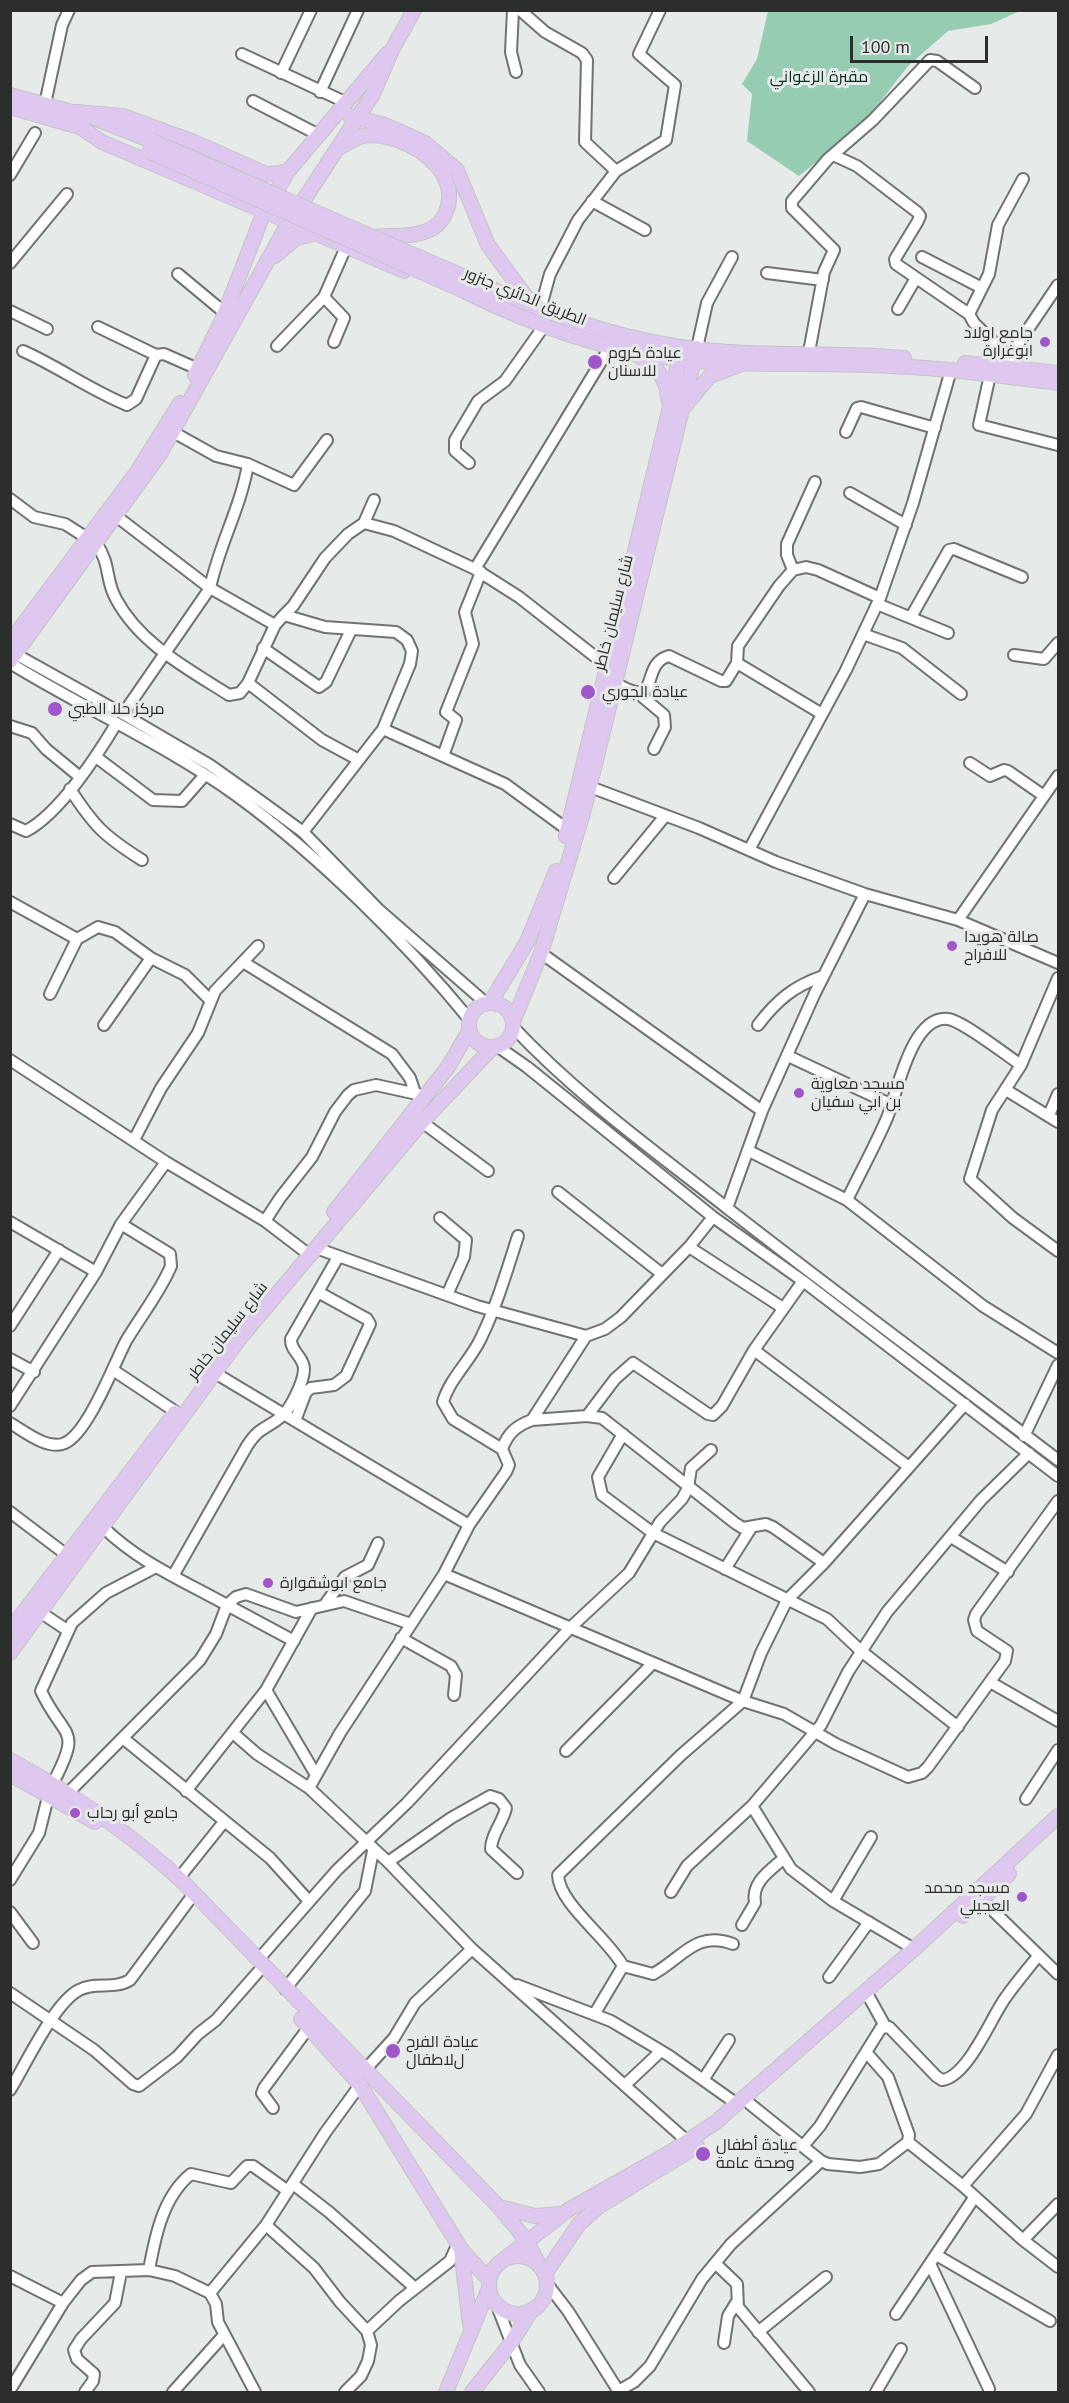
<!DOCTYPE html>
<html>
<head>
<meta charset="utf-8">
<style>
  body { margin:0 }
  #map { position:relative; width:1069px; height:2403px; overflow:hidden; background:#e6eae8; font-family:"PT Sans",sans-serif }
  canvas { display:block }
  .frame { position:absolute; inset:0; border:12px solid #2c2d2d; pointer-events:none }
  .scale { position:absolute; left:850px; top:36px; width:138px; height:27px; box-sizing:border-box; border:3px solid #2c2d2d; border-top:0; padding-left:8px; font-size:18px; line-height:21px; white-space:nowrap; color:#2c2d2d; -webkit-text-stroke:4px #e6eae8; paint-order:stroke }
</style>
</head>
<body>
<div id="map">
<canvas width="1069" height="2403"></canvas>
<div class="frame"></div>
<div class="scale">100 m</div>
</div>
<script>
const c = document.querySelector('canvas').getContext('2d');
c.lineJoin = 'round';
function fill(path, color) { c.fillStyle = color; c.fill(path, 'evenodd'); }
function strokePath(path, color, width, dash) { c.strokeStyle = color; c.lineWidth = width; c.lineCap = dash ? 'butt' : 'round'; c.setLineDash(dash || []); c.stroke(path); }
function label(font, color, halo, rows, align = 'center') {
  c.font = font + ' "PT Sans",Cairo,sans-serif'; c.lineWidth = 6; c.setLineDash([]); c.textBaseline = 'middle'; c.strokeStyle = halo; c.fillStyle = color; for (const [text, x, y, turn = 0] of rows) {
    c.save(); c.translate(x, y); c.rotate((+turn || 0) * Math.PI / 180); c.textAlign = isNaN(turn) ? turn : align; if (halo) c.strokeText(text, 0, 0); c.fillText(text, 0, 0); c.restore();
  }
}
fill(new Path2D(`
  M768 11H1020L991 24 948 31 908 66 863 124 799 176 747 141 752 94 742 84 757 59Z`), '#95ccb2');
const minor = new Path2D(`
  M513 10 511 52 516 72
  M520 10 545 32 582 53 587 60 585 142 616 171
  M242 54 345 102
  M281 73 311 10
  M320 92 358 10
  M253 101 317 134
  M45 104 62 25 69 10
  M833 155 857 166 917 212 920 216 918 221 895 259 896 264 969 314 974 323 1011 359
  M10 175 35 133
  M592 201 645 230
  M922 257 982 288
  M10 263 67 194
  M767 273 823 280
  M178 274 225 313
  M324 297 344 318 334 342
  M898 309 916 278
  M540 310 550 274 578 220 616 171 666 140 675 85 639 54 660 10
  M10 311 47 329
  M969 314 989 274 998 225 1023 179
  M98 327 156 355
  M277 346 324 297 346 247
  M697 348 707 303 732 257
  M23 351C59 367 90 390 127 405L136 399 156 355 164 354 198 369
  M809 352 824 272 834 250 792 208V201L828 159 873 120 930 60 937 61 975 88
  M1009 364 1014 350 1058 285
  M990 375 979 425 1058 445
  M846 432 857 408 861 407 935 428
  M469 463 455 451V440L478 401 505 381 544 326
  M248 464 294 485 327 440
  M850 493 906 525
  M10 499 34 517 65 524 87 538
  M116 516 210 588 275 625 284 615 325 627 396 632 407 640 412 651 410 664 383 729 303 832
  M364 523 394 531 475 569 519 597 607 666
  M96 543C111 564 105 580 116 599 140 644 188 669 229 695L240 693 248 683 275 625
  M475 569 610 347
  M793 570 787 555V544L815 482
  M877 604 948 633
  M284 615 293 606 325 558 348 534 364 523 374 500
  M911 617 949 550 954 549 1022 577
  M863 634 902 648 961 694
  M263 648 319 687 326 682 351 630
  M10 651 123 714 210 765 262 802 303 832 378 909 487 1004
  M1014 655 1044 659 1058 643
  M10 663C85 709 166 745 237 796 318 855 406 942 469 1019
  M737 663 822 714
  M614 682C664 713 638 664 669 656L721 681H726L737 663 738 646 779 586 793 570 806 567 818 570 880 598
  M248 683 322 740 359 760
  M639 694 664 715 665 727 654 749
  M123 714 210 588C219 545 241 507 248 464L216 456 173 432
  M10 726 32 733 46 749 80 777
  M383 729 505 784 568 830
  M443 756 456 720 446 712 473 644 465 612 481 572
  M96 757 153 800 182 801 205 775
  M970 763 990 776 1004 770 1008 771 1044 796
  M585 785 699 828 776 862 865 894 958 920 1058 963
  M70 789C94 826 104 836 142 860
  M10 824 26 831C59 814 97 756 116 724
  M749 850 846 670 880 598 913 503 951 370
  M614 878 665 816
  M10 902 77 939
  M958 920 1058 776
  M541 953 762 1111
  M243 962 392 1054 410 1078 415 1093
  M1058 978 1021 1065 992 1110 970 1179 1013 1218 1058 1251
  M50 994 77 939 98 927 115 932 151 958 185 975 210 1000
  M104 1025 151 958
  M758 1025C777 1000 794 986 823 976
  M513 1027C578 1096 652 1149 727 1208 836 1293 948 1376 1058 1460
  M497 1046 527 1067 713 1217 803 1281 1058 1476
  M788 1056 890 1104
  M10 1060 166 1162 265 1221 303 1250
  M1006 1090 1058 1122
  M1049 1115 1058 1094
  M422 1122 488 1171
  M134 1140 161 1088 198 1033 215 991 258 946
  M749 1151 847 1200 983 1306 1058 1353
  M558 1192 662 1274
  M847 1200C860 1173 875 1146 887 1118 897 1094 911 1015 948 1019 963 1021 1006 1055 1021 1065
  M727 1208 762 1111 815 993 865 894
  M440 1218 466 1240 464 1257 447 1295
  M265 1221 280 1198 312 1157 335 1112 348 1095 354 1090 376 1085 426 1096
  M10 1222 96 1272
  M689 1247 783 1308
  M316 1248 477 1306 586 1336
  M10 1326 59 1250
  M754 1350 909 1467
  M10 1359 34 1372
  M113 1370 176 1412
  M215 1373 469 1525
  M10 1406 96 1272 121 1224 166 1162
  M587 1416 615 1379 633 1363 708 1414 713 1415 722 1406 754 1350 803 1281
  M532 1420 587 1416 602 1418 735 1523 743 1528 766 1524 773 1527 824 1563
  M295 1421 306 1392 311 1388 334 1385 346 1376 370 1324 367 1319 318 1292
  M10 1423C24 1431 48 1451 65 1443 88 1433 114 1364 126 1341 141 1316 160 1292 171 1266L170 1254 121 1224
  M623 1434 598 1477 602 1495 653 1533 827 1619 861 1651 958 1727
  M1024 1436 1058 1365
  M502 1449 453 1419 443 1402C450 1378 471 1360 481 1338 497 1305 507 1270 518 1236
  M10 1512 72 1559
  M104 1528C140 1563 184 1581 227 1605L236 1597 246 1594 296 1612 344 1601 411 1624
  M951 1537 1008 1572
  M725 1569 751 1528
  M444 1574 743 1701 784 1714 836 1744 908 1777 922 1773 928 1767 1005 1661 1007 1651 977 1631 974 1620 976 1614 1058 1501
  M173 1576 247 1446C261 1425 266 1430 282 1416 291 1408 304 1381 304 1369 304 1357 290 1351 291 1339L338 1257
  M326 1603 345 1577 368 1565 378 1543
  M40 1612 67 1630
  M401 1638 451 1666 456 1675 454 1695
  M990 1682 1058 1721
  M266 1690 316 1775
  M233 1733 257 1754 309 1788 388 1862 472 1949 688 2142
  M124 1739 270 1858 308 1900
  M566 1751 653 1663
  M53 1783C83 1726 64 1740 41 1691L72 1623 106 1593 154 1568
  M309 1788 340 1733 444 1574 469 1525 506 1472 509 1465 502 1449C508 1433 516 1426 532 1420L586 1336 605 1329 621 1317 689 1247 713 1217
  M186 1791 266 1690 312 1608
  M69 1792 200 1660 216 1634 227 1605 294 1641
  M1026 1799 1058 1750
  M388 1862 451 1818 490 1796 499 1799 506 1808C503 1822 491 1835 491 1849L517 1873
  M179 1878 223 1823
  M10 1880 39 1833 49 1793
  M671 1892 687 1866 752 1806
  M982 1900 1058 1974
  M833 1901 871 1837
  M10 1912 33 1943
  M742 1925 755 1903C751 1883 769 1871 783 1859
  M733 1944C695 1930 683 1958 653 1974L623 1966C607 1937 559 1904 558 1875L681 1755 743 1701 761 1653 787 1600 824 1563 965 1404
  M914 1949 833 1901 791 1869 752 1806 821 1725 848 1672 887 1612 981 1500 1029 1453
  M258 1960 337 1870 407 1803 570 1628 629 1573 660 1522 682 1499 688 1488 691 1468 711 1450
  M829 1977 869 1922
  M517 1985 611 2021 668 2055 737 2104
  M285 1989 365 1891 373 1851
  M10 1993 94 2050 133 2084 139 2086 177 2057 198 2034 216 2020 258 1972
  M869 1997 885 2026
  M595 2013 623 1966
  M364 2071 394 2038 415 2003 472 1949
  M703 2080 729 2040
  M625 2085 661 2051
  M10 2090C26 2064 54 2003 79 1990 95 1981 114 1990 130 1980L190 1899
  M750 2104 821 2161 828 2164 860 2167 879 2164 908 2142 909 2135 888 2077 866 2052
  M273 2108 262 2093 264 2088 309 2027
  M908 2142 963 2186 1023 2240 1058 2267
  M803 2146 820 2126 881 2028 889 2027 936 2076 942 2080C968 2077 991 2017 1006 1997 1016 1983 1027 1970 1038 1956
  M293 2184 329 2212 415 2288
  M963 2186 1026 2114 1058 2055
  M266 2225 314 2268 340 2302 367 2331 371 2345 368 2361 361 2376 345 2392
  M1023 2240 1058 2204
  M938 2256 1050 2321
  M715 2263 737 2284 738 2307 809 2392
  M931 2266 989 2389
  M149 2270C155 2237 163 2196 191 2174L231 2183 247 2166H253L288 2191
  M10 2276 63 2303
  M548 2285 568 2311 619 2392
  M497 2306 520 2365 539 2392
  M896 2314 974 2198
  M367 2331 399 2301 450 2261 458 2243
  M758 2332 826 2277
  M724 2343 728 2316 736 2303
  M10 2390 63 2303 81 2280 92 2272 149 2270 175 2276 210 2293
  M618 2391 634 2382 650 2366 702 2279 731 2244 821 2161
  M85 2392 93 2381 94 2374 77 2359 74 2350 81 2339 115 2303 121 2272
  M173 2392 224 2335
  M255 2392 218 2322 216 2304 210 2293 266 2225 325 2133 360 2085
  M876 2392 901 2349`);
const major = new Path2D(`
  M10 95 94 118 152 141
  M10 107 83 128
  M75 112 123 116 194 142 266 174 280 173 289 170
  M350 116 385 125 425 143 457 170 488 245 532 305
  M77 125 102 142 404 271
  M339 148C345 144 352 140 359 137 395 127 459 164 448 206 446 215 441 223 433 228 417 238 392 235 374 237
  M275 256 296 238 313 234
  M467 278C539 309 601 335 680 347 754 358 830 351 904 358
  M462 290C530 324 602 350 677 359 748 367 820 362 891 366 947 368 1003 376 1058 383
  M637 355C654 364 667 378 668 398
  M965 363 1058 373
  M195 375 223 318 264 212 289 170 388 53
  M685 406 710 376 739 365
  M10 642 137 472 180 403
  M10 661 160 454 288 224 373 94 392 50 414 10
  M566 836 669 411 681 347
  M469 1025a22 22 0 1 1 44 0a22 22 0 1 1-44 0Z
  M490 1003 527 942 556 871
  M513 1022 541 953 583 813 697 348
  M334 1212 448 1067 469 1031
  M10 1630 175 1413
  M10 1653 240 1338 422 1122 493 1047
  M10 1760C74 1795 132 1834 185 1884L499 2207 526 2240 540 2267
  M10 1774 95 1822
  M963 1916 1009 1874
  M301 2019 360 2085 461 2249 489 2280
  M499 2207 535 2216 560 2214
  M461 2249 470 2325
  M489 2285a29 29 0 1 1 58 0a29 29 0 1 1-58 0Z
  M503 2260 568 2210 671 2152 716 2122 914 1949 1058 1816
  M545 2274 579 2224 598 2207 697 2146
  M446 2392 489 2288
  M472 2392 511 2343 531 2311`);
strokePath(minor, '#707371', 14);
strokePath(major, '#c4c4c4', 16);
strokePath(minor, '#fff', 10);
strokePath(major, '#dfc8ef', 14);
const majorBridge = new Path2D(`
  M152 141 467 278
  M148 151 462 290`);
strokePath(majorBridge, '#c4c4c4', 16, []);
strokePath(majorBridge, '#dfc8ef', 14);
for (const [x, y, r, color] of [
  [1045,342,6,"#9f56c9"],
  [595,362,8,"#9f56c9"],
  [588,692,8,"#9f56c9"],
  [55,709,8,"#9f56c9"],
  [952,946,6,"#9f56c9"],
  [799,1093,6,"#9f56c9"],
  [268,1583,6,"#9f56c9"],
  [75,1813,6,"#9f56c9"],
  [1022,1897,6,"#9f56c9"],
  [393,2051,8,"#9f56c9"],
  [703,2154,8,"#9f56c9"]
]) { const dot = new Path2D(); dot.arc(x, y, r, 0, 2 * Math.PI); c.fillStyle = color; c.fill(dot); strokePath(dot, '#e6eae8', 2); }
label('16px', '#0c3122', '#e6eae8', [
  ["مقبرة الزغواني",819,77]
]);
label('16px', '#2c2d2d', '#e6eae8', [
  ["الطريق الدائري جنزور",525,297,22],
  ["شارع سليمان خاطر",614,613,-76],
  ["شارع سليمان خاطر",228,1331,-52]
]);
label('16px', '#2c2d2d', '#e6eae8', [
  ["جامع اولاد",1033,333,"right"],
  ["ابوغرارة",1033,351,"right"],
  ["عيادة كروم",608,353],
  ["للاسنان",608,371],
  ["عيادة الجوري",602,692],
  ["مركز حلا الطبي",68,709],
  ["صالة هويدا",964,937],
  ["للافراح",964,955],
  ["مسجد معاوية",811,1084],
  ["بن ابي سفيان",811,1102],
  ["جامع ابوشقوارة",280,1583],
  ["جامع أبو رحاب",87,1813],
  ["مسجد محمد",1010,1888,"right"],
  ["العجيلي",1010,1906,"right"],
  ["عيادة الفرح",406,2042],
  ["لﻻطفال",406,2060],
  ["عيادة أطفال",716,2145],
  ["وصحة عامة",716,2163]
], 'left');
</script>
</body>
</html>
